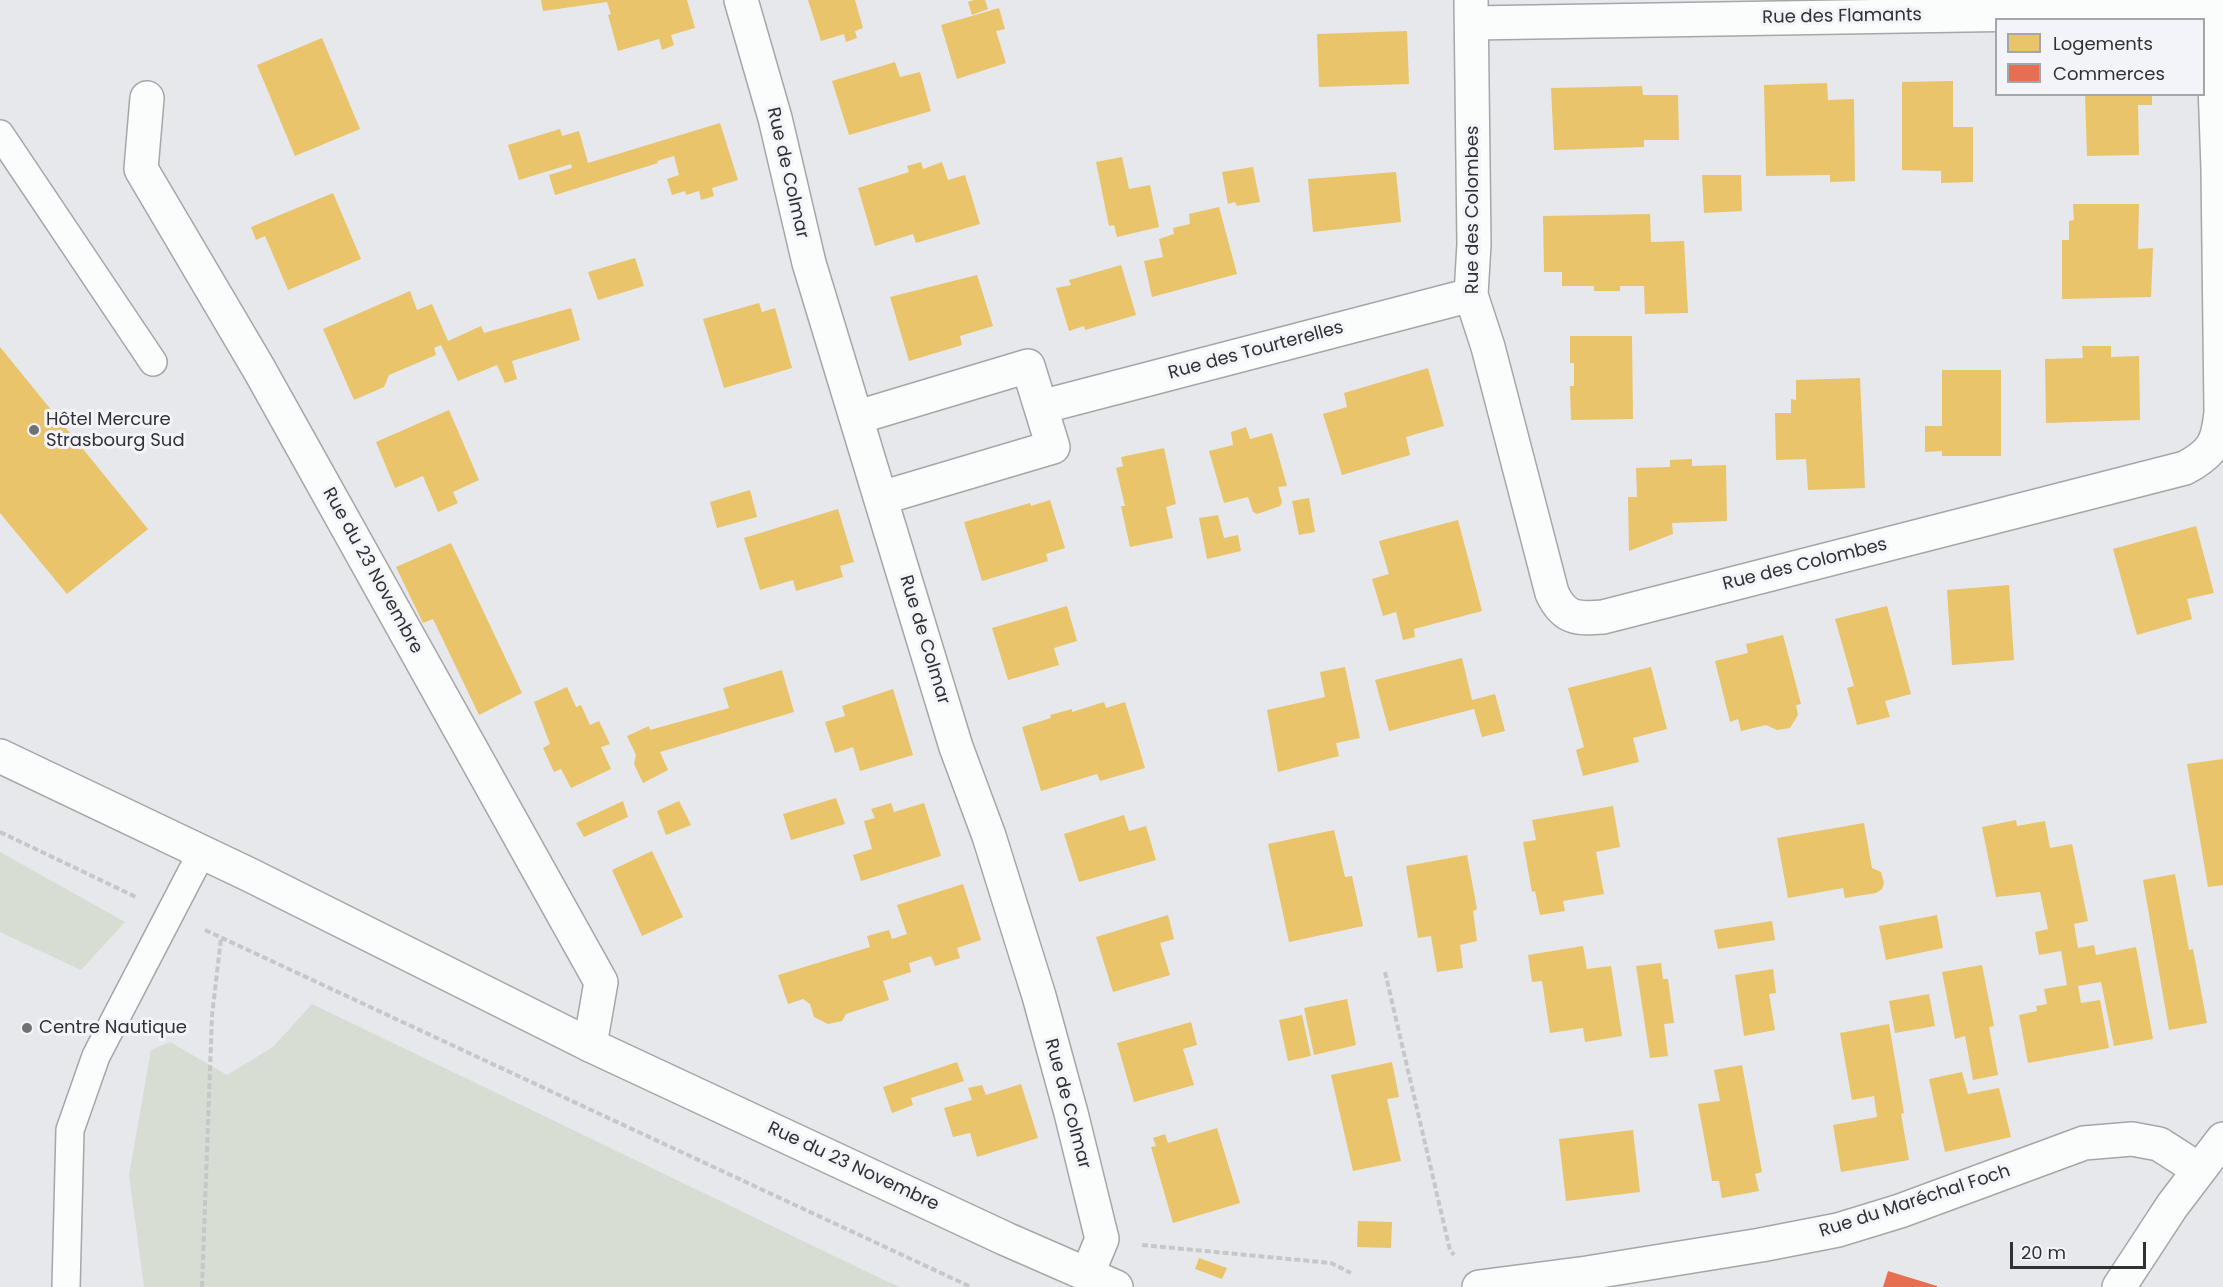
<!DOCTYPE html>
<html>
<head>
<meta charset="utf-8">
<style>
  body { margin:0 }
  #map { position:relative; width:2223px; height:1287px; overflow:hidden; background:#e6e8eb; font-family:Poppins,sans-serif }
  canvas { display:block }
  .legend { position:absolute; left:1995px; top:18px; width:210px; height:78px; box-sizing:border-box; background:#f3f4f9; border:2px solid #a5a6aa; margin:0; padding:8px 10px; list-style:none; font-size:18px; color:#313133 }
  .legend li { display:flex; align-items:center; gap:12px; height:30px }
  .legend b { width:30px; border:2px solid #a5a6aa }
  .scale { position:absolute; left:2010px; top:1242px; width:136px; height:27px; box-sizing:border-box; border:3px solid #313133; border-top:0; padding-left:8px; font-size:18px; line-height:21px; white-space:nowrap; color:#313133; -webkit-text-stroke:4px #f3f4f9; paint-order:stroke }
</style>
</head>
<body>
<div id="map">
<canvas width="2223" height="1287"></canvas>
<ul class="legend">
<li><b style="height:16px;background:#e9c46a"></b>Logements</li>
<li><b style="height:16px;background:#e76f51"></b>Commerces</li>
</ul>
<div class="scale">20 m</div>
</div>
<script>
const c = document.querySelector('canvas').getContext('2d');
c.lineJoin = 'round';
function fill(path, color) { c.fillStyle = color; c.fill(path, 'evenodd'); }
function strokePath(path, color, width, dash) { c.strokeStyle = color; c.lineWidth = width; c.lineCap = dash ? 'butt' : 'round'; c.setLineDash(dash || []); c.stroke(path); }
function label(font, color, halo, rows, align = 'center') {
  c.font = font + ' Poppins,sans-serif'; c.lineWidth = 6; c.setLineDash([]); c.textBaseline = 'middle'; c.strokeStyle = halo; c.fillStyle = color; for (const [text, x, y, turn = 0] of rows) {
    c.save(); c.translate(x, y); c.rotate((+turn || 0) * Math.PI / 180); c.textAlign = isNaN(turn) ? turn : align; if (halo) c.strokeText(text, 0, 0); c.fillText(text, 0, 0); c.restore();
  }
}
fill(new Path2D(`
  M0 852 125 922 81 970 0 932Z
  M312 1004 886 1281 900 1287H144L129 1175 151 1050 170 1042 227 1075 273 1047Z`), '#d7ddd2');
fill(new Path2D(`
  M541 0H687L695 28 671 35 674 45 662 50 659 39 618 51 608 15 611 14 607 2 543 11Z
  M808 0H855L863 28 855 31 857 38 846 42 844 34 821 41Z
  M974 0H985L988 9 972 15 968 2Z
  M999 8 1005 29 996 31 1006 63 957 79 941 25Z
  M1407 31 1409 84 1319 87 1317 34Z
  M322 38 360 129 295 156 257 65Z
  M895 62 900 77 920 72 931 111 849 135 832 81Z
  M1953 81V127H1973V182L1941 183V171L1902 170V82Z
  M1827 83 1828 100 1854 99 1855 181 1830 182V175L1766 176 1764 85Z
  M1642 86 1643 95H1678L1679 140H1644V147L1554 150 1551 88Z
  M2085 94H2152V105H2138L2139 155 2087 156Z
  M720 123 738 180 712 188 714 196 701 200 699 191 686 195 685 191 672 195 667 179 679 175 674 156 657 161 658 163 555 195 549 175 572 168 571 164 519 180 508 145 560 129 562 136 579 131 588 163Z
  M1122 157 1129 189 1150 185 1159 227 1117 237 1114 225 1109 226 1096 162Z
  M921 162 923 169 942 162 948 180 965 175 980 224 916 243 913 234 875 246 858 188 909 172 907 166Z
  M1253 167 1260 202 1237 206 1235 202 1228 204 1222 172Z
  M1396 172 1401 222 1313 232 1308 179Z
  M1702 175H1741L1742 211 1704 213Z
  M333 193 361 259 288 290 265 236 256 240 251 227Z
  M2073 204H2139L2138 249 2153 248 2151 297 2062 299V240H2069V221L2074 220Z
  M1219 207 1237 274 1152 297 1144 261 1163 257 1159 239 1174 234 1173 228 1190 224 1189 214Z
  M1650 214 1651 242 1684 241 1688 313 1645 314 1644 286H1620V291H1594V286H1562V272H1544L1543 216Z
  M635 258 644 286 598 300 588 272Z
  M1121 265 1136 315 1085 330 1084 326 1069 331 1056 288 1071 285 1069 280Z
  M977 275 993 326 960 336 962 345 909 361 890 297Z
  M410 291 417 310 432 304 448 341 481 326 484 333 571 308 580 340 512 361 517 379 505 383 497 365 458 381 441 345 434 348 436 355 389 375 384 387 354 400 323 329Z
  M759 303 762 312 775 308 792 368 724 388 703 319Z
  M1570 336H1632L1633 419 1571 420 1570 386H1574V363H1570Z
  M2082 346H2111V357L2139 356 2140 420 2046 423 2045 359 2083 358Z
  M0 347 148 529 67 594 0 513Z
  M1428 368 1444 426 1406 437 1410 455 1342 475 1323 414 1347 407 1344 393Z
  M1942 370H2001V456H1942V451L1925 452V426H1942Z
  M1860 378 1865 488 1808 490 1806 459 1776 460 1775 413H1791V399L1796 400V380Z
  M449 410 479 480 453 492 458 503 438 512 423 476 395 488 376 442Z
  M1246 427 1250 439 1272 433 1287 486 1278 487 1282 502 1280 506 1257 514 1253 512 1248 497 1224 503 1209 451 1233 445 1231 432Z
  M1164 448 1176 504 1166 507 1173 538 1130 547 1121 506H1125L1116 468 1123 466 1121 457Z
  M1692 459V466L1726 465 1727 521 1672 523 1673 534 1629 551 1628 497H1637L1636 468 1670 467V460Z
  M750 490 757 517 717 528 710 502Z
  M1309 498 1315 532 1299 535 1292 501Z
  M1050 500 1065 548 1046 554 1048 561 982 581 964 522 1030 503 1031 506Z
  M838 509 854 562 840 566 843 577 796 591 793 580 760 590 744 538Z
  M1218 515 1224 538 1238 535 1241 551 1207 559 1199 518Z
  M1458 520 1482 611 1414 629 1415 637 1403 640 1396 612 1383 616 1372 579 1389 574 1379 541Z
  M2196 526 2214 593 2187 599 2192 619 2137 635 2113 549Z
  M451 543 522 693 479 715 433 619 423 623 396 567Z
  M2009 585 2014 660 1952 665 1947 590Z
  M1067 606 1077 641 1054 648 1059 665 1008 680 992 628Z
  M1887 606 1911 694 1885 701 1890 717 1857 725 1847 688 1854 686 1835 619Z
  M1783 635 1801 704 1796 705 1798 715 1790 728 1777 730 1766 725 1741 731 1738 719 1730 722 1715 661 1748 653 1746 644Z
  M1462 658 1472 700 1495 694 1505 731 1482 737 1474 709 1389 731 1375 680Z
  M1345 667 1360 738 1336 743 1339 756 1278 772 1267 710 1325 697 1320 672Z
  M1651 667 1667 729 1633 738 1639 762 1583 776 1576 750 1584 747 1568 688Z
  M782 670 794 712 660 752 668 770 643 783 634 764 636 755 627 736 649 726 650 730 729 708 723 688Z
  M567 687 576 707 581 705 590 725 599 721 610 744 601 747 611 769 571 788 561 769 554 772 543 748 550 744 534 702Z
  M893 689 913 755 860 771 853 747 835 753 825 722 845 716 842 706Z
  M1104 702 1106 708 1125 702 1145 768 1100 781 1097 774 1041 791 1022 727 1051 718 1050 715 1072 709V712Z
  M2223 759V885L2208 887 2187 764Z
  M836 798 845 824 791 840 783 814Z
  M623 801 628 817 584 837 576 823Z
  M679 801 691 825 666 835 657 811Z
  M891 803 894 812 924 803 941 856 861 881 853 855 872 849 864 821 875 818 871 809Z
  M1613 806 1620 847 1596 852 1604 894 1563 901 1565 911 1540 915 1535 891 1532 892 1523 842 1536 840 1532 820Z
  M1124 815 1129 831 1146 826 1156 860 1079 882 1064 834Z
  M2016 820 2017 826 2045 821 2050 848 2072 844 2088 921 2074 924 2078 948 2094 945 2096 955 2136 947 2153 1039 2114 1046 2101 982 2078 986 2081 1003 2100 1000 2109 1048 2028 1063 2019 1015 2037 1011 2036 1006 2047 1004 2044 989 2067 985 2061 951 2039 955 2035 932 2048 929 2040 892 1996 897 1982 827Z
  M1864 823 1872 868 1881 872 1884 883 1882 889 1876 893 1845 898 1843 888 1788 898 1777 838Z
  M1334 830 1345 877 1352 876 1363 926 1289 942 1268 844Z
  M652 851 683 917 642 936 612 870Z
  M1467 855 1477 909 1473 911 1477 941 1460 945 1463 968 1437 972 1431 936 1418 938 1406 866Z
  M2175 874 2189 950 2193 949 2207 1023 2169 1030 2143 880Z
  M963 884 981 940 957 948 960 958 935 966 931 956 909 963 911 972 883 981 889 1000 846 1014 842 1021 828 1024 814 1017 810 1004 803 999 788 1004 778 975 870 947 867 936 889 930 892 939 907 934 897 905Z
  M1168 915 1174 939 1160 943 1170 975 1113 992 1096 937Z
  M1937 915 1943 948 1886 960 1879 926Z
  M1772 921 1775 940 1718 949 1714 930Z
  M1583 946 1587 969 1611 966 1622 1036 1585 1042 1583 1028 1550 1033 1542 981 1532 982 1528 955Z
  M1661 963 1663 979H1668L1674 1023 1664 1024 1668 1056 1650 1058 1636 966Z
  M1982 965 1994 1026 1989 1027 1998 1075 1973 1080 1965 1036 1955 1039 1942 972Z
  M1773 969 1776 993 1769 994 1775 1030 1744 1036 1735 975Z
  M1929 994 1935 1026 1895 1033 1889 1001Z
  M1347 999 1356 1045 1314 1055 1304 1008Z
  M1302 1015 1311 1056 1288 1061 1279 1020Z
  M1191 1022 1197 1045 1183 1049 1194 1085 1134 1102 1117 1043Z
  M1889 1024 1904 1113 1901 1114 1909 1160 1841 1172 1833 1125 1877 1117 1874 1096 1852 1100 1840 1033Z
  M957 1062 964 1081 911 1098 913 1105 892 1113 883 1087Z
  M1392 1062 1399 1097 1387 1099 1401 1161 1353 1171 1331 1075Z
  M1742 1065 1762 1172 1755 1174 1759 1191 1722 1198 1719 1181H1712L1698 1104 1720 1101 1714 1070Z
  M1962 1072 1968 1094 1999 1088 2011 1137 1945 1152 1929 1079Z
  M1021 1084 1038 1138 977 1157 970 1133 953 1137 944 1108 972 1100 968 1088 982 1085 986 1095Z
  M1217 1128 1240 1203 1173 1223 1151 1147 1156 1146 1153 1138 1165 1134 1168 1143Z
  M1633 1130 1640 1192 1566 1201 1559 1139Z
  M1358 1221 1392 1222 1391 1248 1357 1247Z
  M1199 1258 1227 1268 1222 1279 1195 1269Z`), '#e9c46a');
fill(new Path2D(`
  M1888 1271 1937 1286V1287H1883Z`), '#e76f51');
const lane = new Path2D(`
  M0 134 153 362
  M66 1287 70 1130 96 1056 202 852`);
const street = new Path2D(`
  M741 0 775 118 809 263 956 747 989 836 1039 996 1071 1113 1102 1239 1087 1275
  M1471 0 1474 244 1471 295 1488 347 1552 593C1564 619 1577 619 1603 617L2185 468C2213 453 2218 443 2221 412L2218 169 2212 0
  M1472 23 2212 11
  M147 98 141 169 259 369 601 982 590 1045
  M1041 407 1471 295
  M858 417 1028 366 1053 447 881 498
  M1479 1287 1587 1273 1761 1245 1838 1230 1900 1211 2084 1143 2132 1139 2159 1144 2198 1169`);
const secondary = new Path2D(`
  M0 756 250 875 590 1045 1006 1239 1116 1287
  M2119 1287 2172 1206 2223 1139`);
strokePath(lane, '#a5a6a8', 30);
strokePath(street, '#a5a6a8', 36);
strokePath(secondary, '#a5a6a8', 36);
strokePath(new Path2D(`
  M0 832 136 897
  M205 930 971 1287
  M1385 972 1450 1250 1454 1255
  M1142 1245 1331 1263 1351 1273
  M202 1287 212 1016 221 938`), '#c6c7c8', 4, [6, 3]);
strokePath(lane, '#fbfcfc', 27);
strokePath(street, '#fbfcfc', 33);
strokePath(secondary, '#fbfcfc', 33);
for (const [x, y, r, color] of [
  [34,430,6,"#707173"],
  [27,1028,6,"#707173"]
]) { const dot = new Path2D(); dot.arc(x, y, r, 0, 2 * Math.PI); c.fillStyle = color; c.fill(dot); strokePath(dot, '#f3f4f9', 2); }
label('18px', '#313133', '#f3f4f9', [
  ["Rue des Flamants",1842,17,-1],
  ["Rue de Colmar",787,173,77],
  ["Rue des Colombes",1473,210,-90],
  ["Rue des Tourterelles",1256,351,-15],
  ["Rue des Colombes",1805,565,-14],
  ["Rue du 23 Novembre",372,571,61],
  ["Rue de Colmar",924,640,73],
  ["Rue de Colmar",1067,1104,75],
  ["Rue du 23 Novembre",853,1167,25],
  ["Rue du Maréchal Foch",1915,1202,-18]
]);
label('18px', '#313133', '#f3f4f9', [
  ["Hôtel Mercure",46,420],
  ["Strasbourg Sud",46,441],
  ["Centre Nautique",39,1028]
], 'left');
</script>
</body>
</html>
